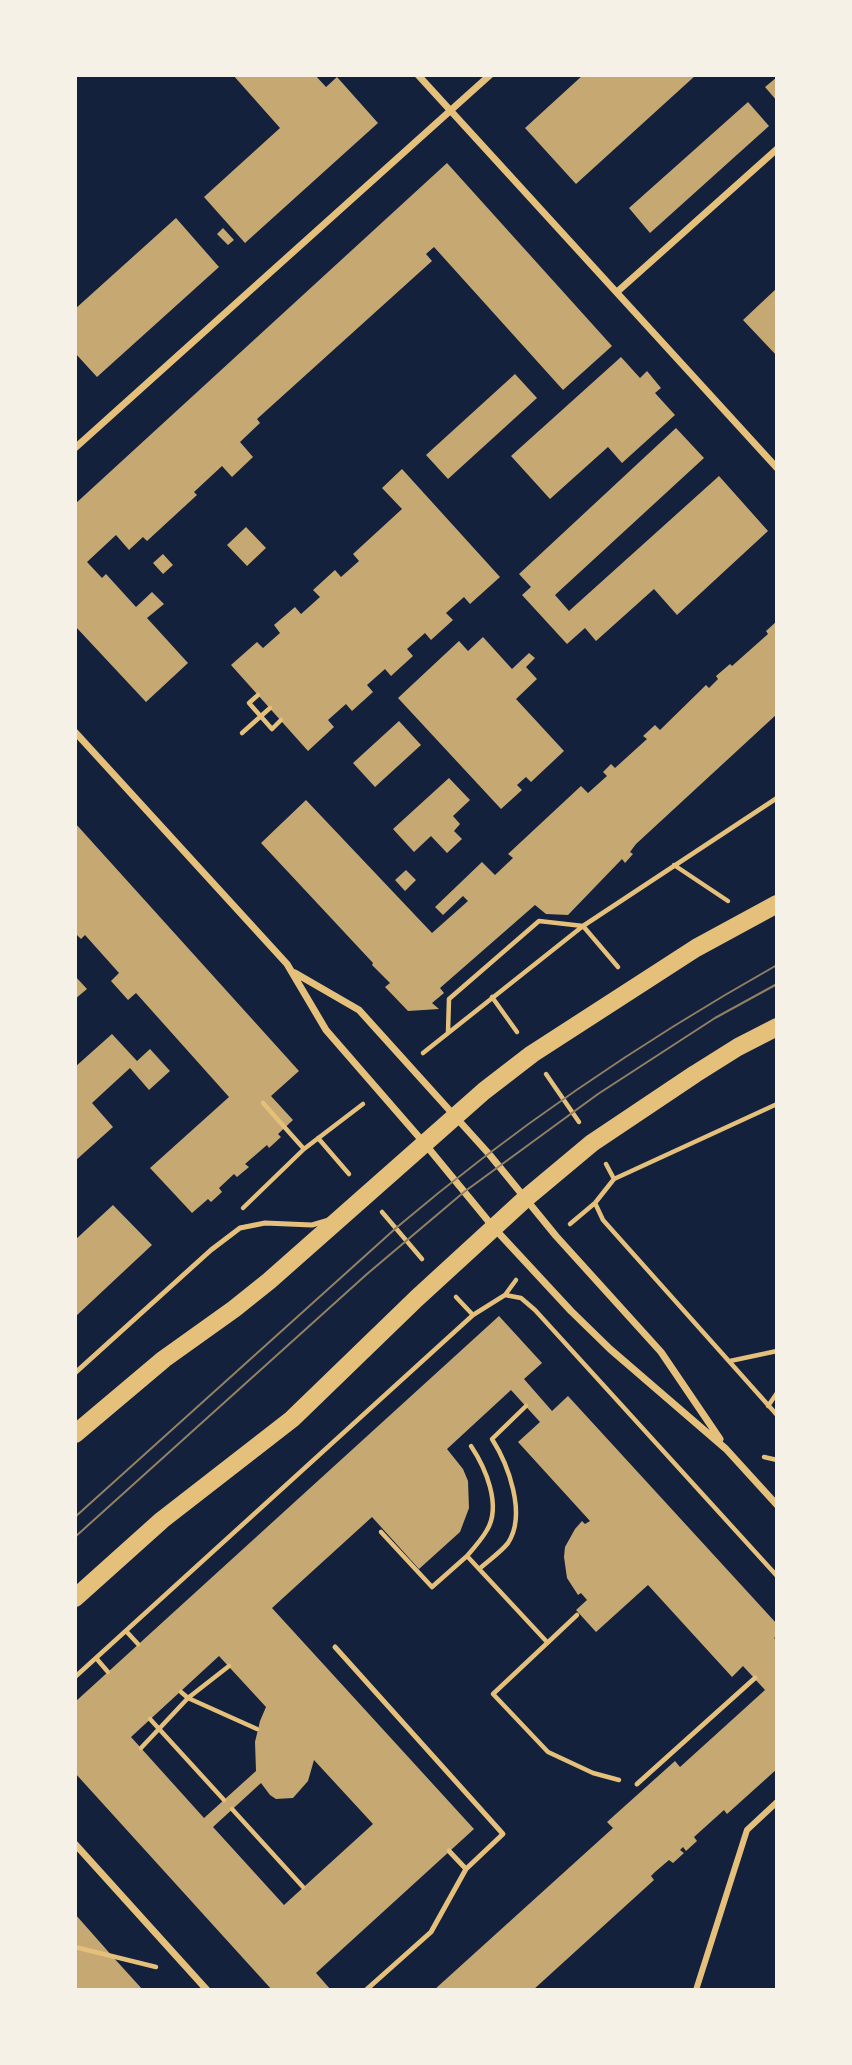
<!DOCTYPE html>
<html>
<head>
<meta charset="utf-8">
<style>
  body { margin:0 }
  #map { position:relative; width:852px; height:2065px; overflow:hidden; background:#14213d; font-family:"Golos Text",sans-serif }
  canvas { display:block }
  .frame { position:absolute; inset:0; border:77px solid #f6f1e7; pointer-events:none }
</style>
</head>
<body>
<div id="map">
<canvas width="852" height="2065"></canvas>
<div class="frame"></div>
</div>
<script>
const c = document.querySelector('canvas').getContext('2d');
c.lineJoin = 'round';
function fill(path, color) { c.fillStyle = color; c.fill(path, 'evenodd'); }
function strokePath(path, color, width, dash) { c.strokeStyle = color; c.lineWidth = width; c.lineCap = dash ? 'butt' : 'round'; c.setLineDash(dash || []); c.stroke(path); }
fill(new Path2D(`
  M233 75H315L326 87 337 77 378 123 245 243 204 197 280 128Z
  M583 75H696L576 184 525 128Z
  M777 77V101L765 87Z
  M748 102 769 126 650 233 629 208Z
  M447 163 612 346 563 390 434 247 426 254 432 261 257 419 260 423 240 442 253 457 232 477 222 466 194 492 197 495 147 541 143 537 129 550 116 535 87 562 102 578 106 574 136 607 152 592 164 604 147 618 188 663 146 702 75 626V504Z
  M176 218 219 267 97 377 75 353V309Z
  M223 228 234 240 228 245 217 234Z
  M777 288V356L743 320Z
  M621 357 640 378 647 371 661 388 655 393 675 415 622 463 608 447 550 499 511 456Z
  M515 374 537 398 448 479 426 455Z
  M676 428 704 458 555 595 569 611 719 476 768 531 677 615 654 589 596 641 585 628 567 644 522 595 531 587 519 574Z
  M402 469 500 577 470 604 464 597 446 613 453 620 431 640 425 633 407 649 413 656 391 676 385 669 367 685 373 692 352 711 346 704 328 720 334 727 308 751 231 665 257 642 263 648 280 633 274 625 295 607 301 614 320 597 313 590 335 570 341 577 359 561 353 554 402 509 382 488Z
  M246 527 266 548 247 566 227 545Z
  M163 554 173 565 163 574 153 563Z
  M777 621V714L636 844 630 852 633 854 625 863 622 859 568 915 546 914 535 905 440 988 444 993 432 1003 439 1009 408 1011 385 987 390 983 372 965 373 963 261 843 306 800 432 933 468 901 463 896 443 915 435 907 482 862 495 875 513 858 508 854 581 786 588 793 607 776 603 772 611 764 615 768 647 739 643 736 655 725 660 730 706 685 709 688 718 679 716 676 730 664 732 666 768 634 766 631Z
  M483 637 512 669 529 653 535 658 526 667 537 679 516 699 564 751 531 782 526 777 517 785 522 790 501 809 398 698 459 641 468 651Z
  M399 721 421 745 375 787 353 763Z
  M449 778 470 800 453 816 460 824 454 831 462 839 447 853 431 836 414 852 393 829Z
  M75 823 299 1071 271 1096 293 1120 278 1134 281 1137 269 1148 267 1145 245 1164 249 1167 237 1177 234 1174 219 1188 222 1192 211 1202 208 1199 192 1213 150 1168 229 1097 136 993 128 1000 111 981 119 973 85 935 81 939 75 933Z
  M406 870 416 880 405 891 395 880Z
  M75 976 87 989 75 999Z
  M112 1034 137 1061 150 1049 170 1071 149 1090 130 1068 92 1103 113 1127 75 1161V1067Z
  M113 1205 152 1245 75 1317V1240Z
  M499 1316 542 1363 524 1379 552 1411 568 1396 777 1624V1636L774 1638 777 1641V1769L727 1814 724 1810 694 1837 697 1841 686 1851 683 1847 680 1850 684 1853 673 1863 669 1860 655 1872 651 1876 654 1880 533 1990H434L613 1828 607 1822 675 1761 680 1767 765 1690 743 1666 732 1677 648 1585 596 1632 576 1610 587 1600 581 1593 578 1595 567 1578 564 1557 565 1547 575 1529 582 1521 585 1524 590 1521 518 1442 540 1422 511 1390 447 1449 463 1469 468 1481 469 1508 460 1532 419 1569 372 1517 272 1608 474 1829 316 1973 331 1990H272L75 1773V1702ZM219 1656 266 1707 260 1721 255 1742 256 1771 204 1818 131 1737ZM314 1760 373 1824 284 1905 213 1827 261 1783 270 1795 276 1799 293 1798 308 1781Z
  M75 1914 113 1957 143 1990H75Z`), '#c6a872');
strokePath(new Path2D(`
  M258 695 249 703 272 729 281 720
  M242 733 270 708
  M674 865 728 901
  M492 997 517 1032
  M448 1032 449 999 539 921 583 926 618 967
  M423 1053 583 926 777 798
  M546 1074 579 1122
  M263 1103 304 1149
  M318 1138 349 1174
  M606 1164 614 1179
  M595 1203 603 1220 777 1415
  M243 1208 304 1149 363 1104
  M382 1212 422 1259
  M570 1224 595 1203 614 1179 777 1104
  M505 1295 521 1298 535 1310 777 1576
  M456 1297 473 1315
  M730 1361 777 1351
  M768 1406 777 1393
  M764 1457 777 1460
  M381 1532 432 1587 467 1556 547 1642
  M467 1556C474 1548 482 1539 487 1530 502 1505 485 1467 471 1446
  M479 1569C488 1561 501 1552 508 1543 527 1514 508 1464 492 1439L526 1406
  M577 1615 493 1694 548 1752 593 1773 619 1780
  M126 1631 138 1644
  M96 1658 108 1672
  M75 1677 473 1315 505 1295 516 1280
  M181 1692 188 1698 257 1729
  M150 1719 224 1800
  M141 1748 188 1698 229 1666
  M232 1809 303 1887
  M75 1947 156 1967`), '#e5c07b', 4.5);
strokePath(new Path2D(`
  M75 1373 211 1250 240 1228 265 1223 312 1225 329 1220
  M335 1647 503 1834 466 1869 431 1932 366 1990
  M637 1784 755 1678
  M449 1851 466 1869`), '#e5c07b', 5);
strokePath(new Path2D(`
  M696 1990 747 1830 777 1802`), '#e5c07b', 6);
strokePath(new Path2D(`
  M418 75 777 468
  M617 292 777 149
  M75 448 490 75
  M75 732 287 964 326 1030 425 1144 494 1228 571 1311 610 1349 726 1449 777 1505
  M295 973 359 1010 489 1154 556 1236 661 1352 720 1439
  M75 1844 207 1990`), '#e5c07b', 7);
strokePath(new Path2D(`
  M75 1434 164 1359 234 1309 269 1281 484 1091 532 1054 696 948 777 904
  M75 1598 162 1520 292 1419 417 1298 525 1199 592 1143 695 1074 738 1047 777 1027`), '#e5c07b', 18);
strokePath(new Path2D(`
  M75 1517 396 1228C514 1128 642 1041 777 965
  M75 1537 367 1274 464 1192 598 1094 715 1018 777 984`), '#918062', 2);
</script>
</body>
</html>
